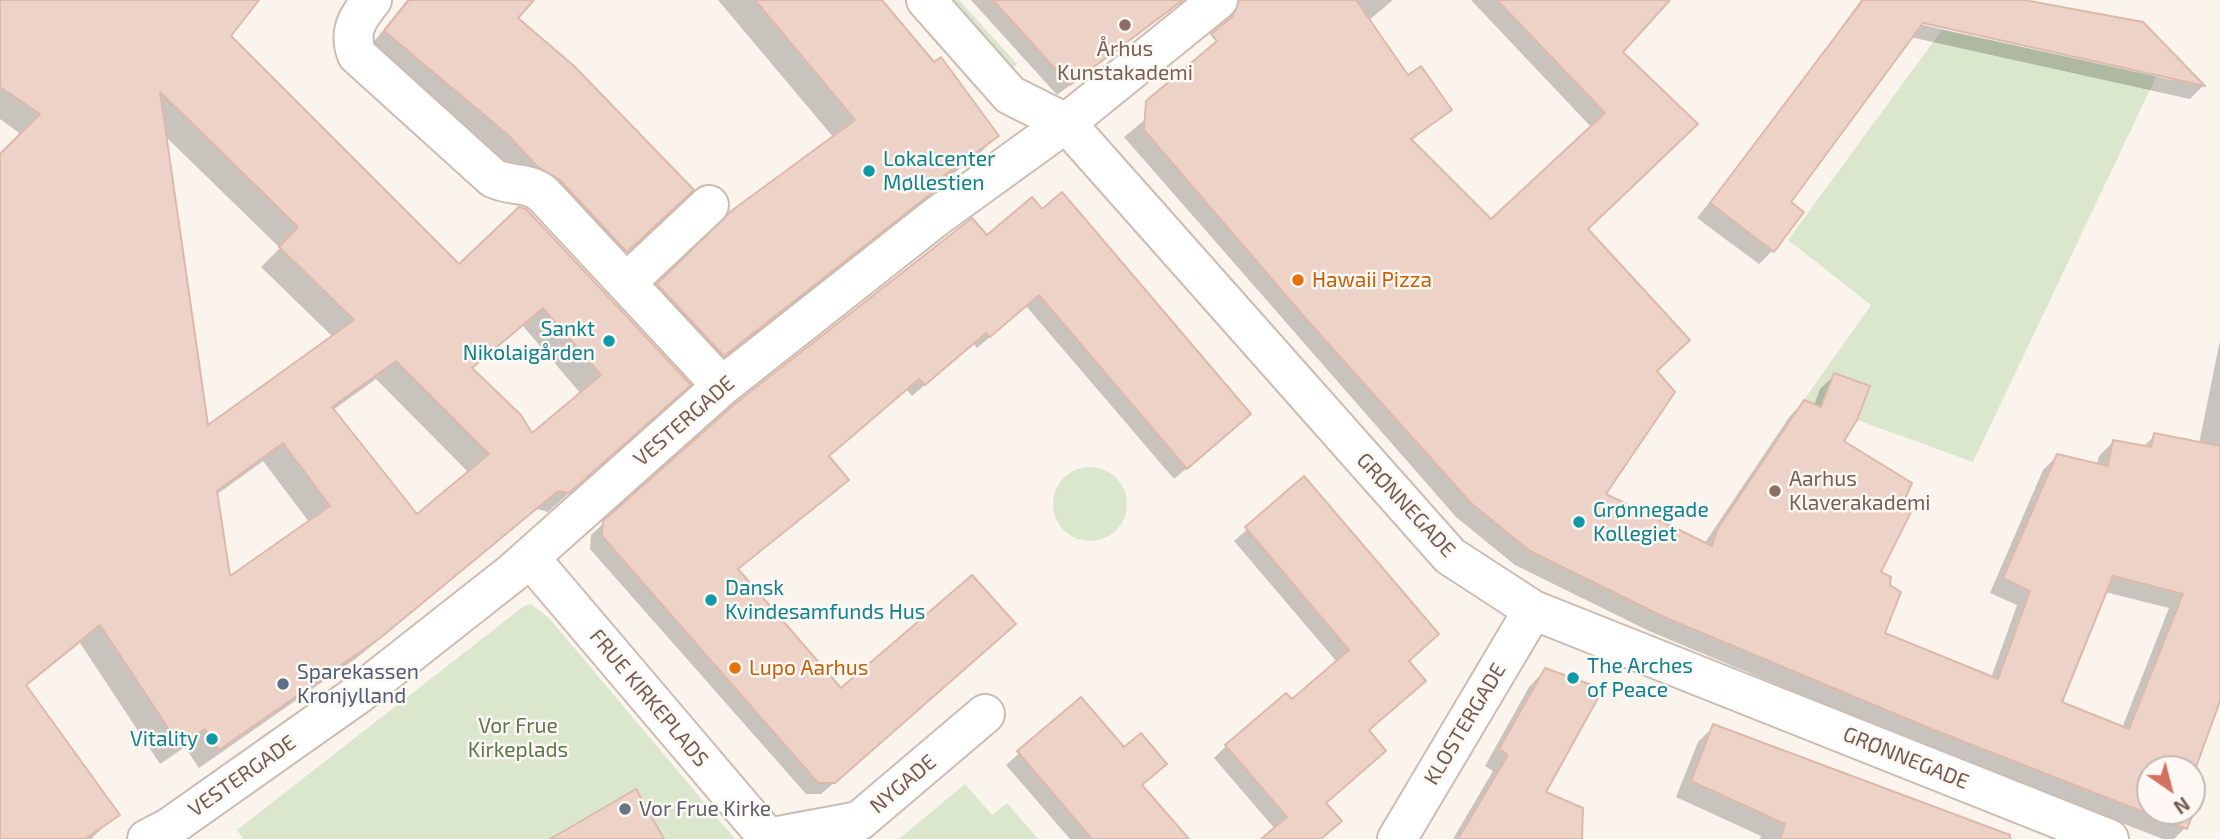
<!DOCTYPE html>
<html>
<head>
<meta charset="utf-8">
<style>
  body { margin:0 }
  #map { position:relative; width:2220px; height:839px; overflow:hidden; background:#fbf4ed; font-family:"Exo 2",sans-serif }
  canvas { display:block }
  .north { position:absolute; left:2136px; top:755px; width:70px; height:70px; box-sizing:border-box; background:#fdf8f3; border:2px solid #c6b9b3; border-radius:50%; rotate:145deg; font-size:19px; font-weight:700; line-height:28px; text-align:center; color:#745b52 }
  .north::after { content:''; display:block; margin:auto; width:24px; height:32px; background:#d57161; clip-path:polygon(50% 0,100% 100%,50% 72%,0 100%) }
</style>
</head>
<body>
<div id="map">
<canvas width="2220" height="839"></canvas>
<div class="north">N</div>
</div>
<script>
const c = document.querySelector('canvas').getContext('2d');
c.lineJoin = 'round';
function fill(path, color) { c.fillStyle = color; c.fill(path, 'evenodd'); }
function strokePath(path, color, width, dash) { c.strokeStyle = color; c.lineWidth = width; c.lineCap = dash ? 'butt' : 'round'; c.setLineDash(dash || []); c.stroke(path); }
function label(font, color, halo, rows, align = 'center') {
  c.font = font + ' "Exo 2",sans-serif'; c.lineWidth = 5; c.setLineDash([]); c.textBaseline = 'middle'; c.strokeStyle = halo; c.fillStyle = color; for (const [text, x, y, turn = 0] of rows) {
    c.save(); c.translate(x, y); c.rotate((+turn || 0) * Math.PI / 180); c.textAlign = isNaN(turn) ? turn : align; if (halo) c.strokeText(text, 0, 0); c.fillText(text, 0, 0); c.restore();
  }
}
fill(new Path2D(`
  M946 0H959L1017 64 1009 71Z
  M1942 30 2157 75 1973 462 1857 420 1869 385 1835 373 1821 407 1804 400 1871 305 1788 240Z
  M1053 504a37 37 0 1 1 74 0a37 37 0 1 1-74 0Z
  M531 604 548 617 582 657 735 839H664L636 790 550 839H243L237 830 524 606Z
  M965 784 992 815 1007 803 1038 839H899Z`), '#dae7cc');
fill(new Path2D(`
  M0 0H257L228 36 459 266 519 209 669 404 548 512 537 509 358 657 199 768 185 747 160 764 80 643 25 687 117 814 91 839H0V157L22 135 0 119ZM164 135 280 248 261 267 333 337 207 428ZM523 326 581 394 532 435 471 369ZM376 379 469 473 417 517 333 410ZM263 461 309 522 228 579 216 495Z
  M407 0H532L516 18 671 210 606 271 365 53Z
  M718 0H880L997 136 977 156 939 184 920 205 703 375 638 305 731 214 834 138Z
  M971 0H1183L1057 95Z
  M1290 0H1393L1368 21 1408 77 1449 110 1411 141 1491 221 1592 128 1471 0H1654L1620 52 1586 229 1655 371 1603 495 1704 544 1790 416 1804 402 1814 406 1820 389 1835 375 1842 442 1902 501 1878 573 1883 634 1991 678 2017 605 1990 593 2043 470 2057 456 2097 465 2099 456 2114 441 2143 447 2155 435 2199 444 2220 340V695L2192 772V769H2150V811H2192L2185 828 2174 839H2163L1914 742 1649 631 1515 565 1456 517 1124 137ZM2105 592 2169 608 2122 728 2060 703Z
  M1861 0H2014L2142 24 2203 86 2190 99 1910 37 1788 203 1773 250 1759 264 1697 218 1795 92ZM1915 19 2167 75 2172 80 1914 23Z
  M987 238 1237 426 1174 479 1026 306 977 348 973 343 912 396 906 389 827 457 834 492 737 570 841 691 1002 636 821 794H806L590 549 591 535 604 523Z
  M1304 479 1407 662 1324 804 1320 839H1264L1275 829 1214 758 1226 746 1292 702 1337 662 1234 541Z
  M1545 670 1543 792 1580 839H1453L1493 771 1485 766 1529 687Z
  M1080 699 1124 750 1153 776 1141 786 1186 839H1070L1006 765Z
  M1714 726 2014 839H1760L1761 836 1676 797 1698 742Z`), '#0003');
const building = new Path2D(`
  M0 0H259L231 36 459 264 519 207 526 209 691 385 569 493 558 491 380 638 219 750 205 729 180 746 100 625 26 685 120 815 85 839H0V154L40 114 0 87ZM160 92 298 227 279 247 354 320 208 425ZM543 308 601 375 532 433 521 415 472 368ZM396 361 489 454 417 514 332 407ZM283 443 330 506 230 576 217 491Z
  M409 0H534L518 18 574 66 694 190 627 252 559 179 538 167 507 134 384 31Z
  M755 0H882L934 62 941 57 999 136 938 180 942 185 724 356 657 284 730 212 855 120Z
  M993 0H1183L1070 85Z
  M1239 0H1356L1408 75 1421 66 1452 110 1411 139 1491 219 1605 113 1497 0H1670L1623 52 1698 124 1588 229 1690 340 1657 371 1675 392 1606 494 1712 546 1718 528 1804 400 1821 407 1834 373 1870 386 1857 420 1844 441 1912 483 1904 501 1914 506 1881 572 1891 577 1890 585 1901 592 1885 633 1998 679 2030 591 2003 578 2057 454 2108 466 2113 440 2151 447 2154 433 2220 446V701L2192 778V769H2150V811H2192V784L2203 788 2187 829 1929 728 1664 617 1530 551 1471 503 1307 320 1144 130 1146 101 1217 41 1211 34 1232 17ZM2113 576 2183 594 2129 729 2062 702Z
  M1863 0H2024L2143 22 2205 86 1923 23 1791 202 1804 212 1774 252 1710 203Z
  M1062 192 1251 414 1187 469 1039 295 990 337 986 333 925 385 919 379 829 456 849 480 738 569 841 688 972 575 1016 624 835 783H818L602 536 603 521 736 403 972 218 987 235 1032 197 1042 209Z
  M1304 476 1439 634 1409 661 1426 681 1369 730 1386 751 1326 803 1342 821 1321 839H1261L1287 817 1225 745 1286 693 1292 699 1349 650 1245 527Z
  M1545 668 1603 689 1546 792 1583 808 1582 839H1458L1508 755 1499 749Z
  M1081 697 1124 747 1141 733 1167 764 1142 785 1189 839H1092L1017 751Z
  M1713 724 2010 835 2009 839H1780L1785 824 1691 781Z
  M636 789 664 839H550L614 802Z`);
fill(building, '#edd3c7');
strokePath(building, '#deb9aa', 2);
const minor = new Path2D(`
  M372 0C357 18 348 32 357 55L493 178C511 187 527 181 543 194L722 386
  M926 0 1010 95 1066 123 1450 556 1533 610 2109 839
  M626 283 709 205
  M530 558 768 838 859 821 985 714
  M147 839 170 827 357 695 512 573 722 386 936 217 1066 123 1218 0
  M1397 839 1533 610`);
strokePath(minor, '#ccbcb3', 42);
strokePath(minor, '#fff', 38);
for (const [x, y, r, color] of [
  [1125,25,7,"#8d6e63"],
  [869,171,7,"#0f9aa8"],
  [1298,280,7,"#e8710a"],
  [609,341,7,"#0f9aa8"],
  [1775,491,7,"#8d6e63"],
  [1579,522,7,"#0f9aa8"],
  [711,600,7,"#0f9aa8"],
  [735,668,7,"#e8710a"],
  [1573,678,7,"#0f9aa8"],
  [283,684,7,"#5c6f8a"],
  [212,739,7,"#0f9aa8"],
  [625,809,7,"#6b7280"]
]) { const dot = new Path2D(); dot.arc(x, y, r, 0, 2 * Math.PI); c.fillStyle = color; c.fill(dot); strokePath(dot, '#fdf8f3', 2.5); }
label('21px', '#785e54', '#fdf8f3', [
  ["Århus",1125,49],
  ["Kunstakademi",1125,73],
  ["Aarhus",1789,479,"left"],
  ["Klaverakademi",1789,503,"left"]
]);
label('21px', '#0d838f', '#fdf8f3', [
  ["Lokalcenter",883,159],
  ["Møllestien",883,183],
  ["Sankt",595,329,"right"],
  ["Nikolaigården",595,353,"right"],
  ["Grønnegade",1593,510],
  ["Kollegiet",1593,534],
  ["Dansk",725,588],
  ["Kvindesamfunds Hus",725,612],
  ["The Arches",1587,666],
  ["of Peace",1587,690],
  ["Vitality",198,739,"right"]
], 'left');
label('21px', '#c56008', '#fdf8f3', [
  ["Hawaii Pizza",1312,280],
  ["Lupo Aarhus",749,668]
], 'left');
label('21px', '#745b52', '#fdf8f3', [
  ["VESTERGADE",684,421,-41],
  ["GRØNNEGADE",1406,505,47],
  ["FRUE KIRKEPLADS",649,698,50],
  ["KLOSTERGADE",1465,724,-59],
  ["GRØNNEGADE",1906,758,22],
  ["VESTERGADE",242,776,-35],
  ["NYGADE",903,784,-40]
]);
label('21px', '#4e5e75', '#fdf8f3', [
  ["Sparekassen",297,672],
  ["Kronjylland",297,696]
], 'left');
label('21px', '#5c784b', '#fdf8f3', [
  ["Vor Frue",518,726],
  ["Kirkeplads",518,750]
]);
label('21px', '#5b616d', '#fdf8f3', [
  ["Vor Frue Kirke",639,809]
], 'left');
</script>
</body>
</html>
